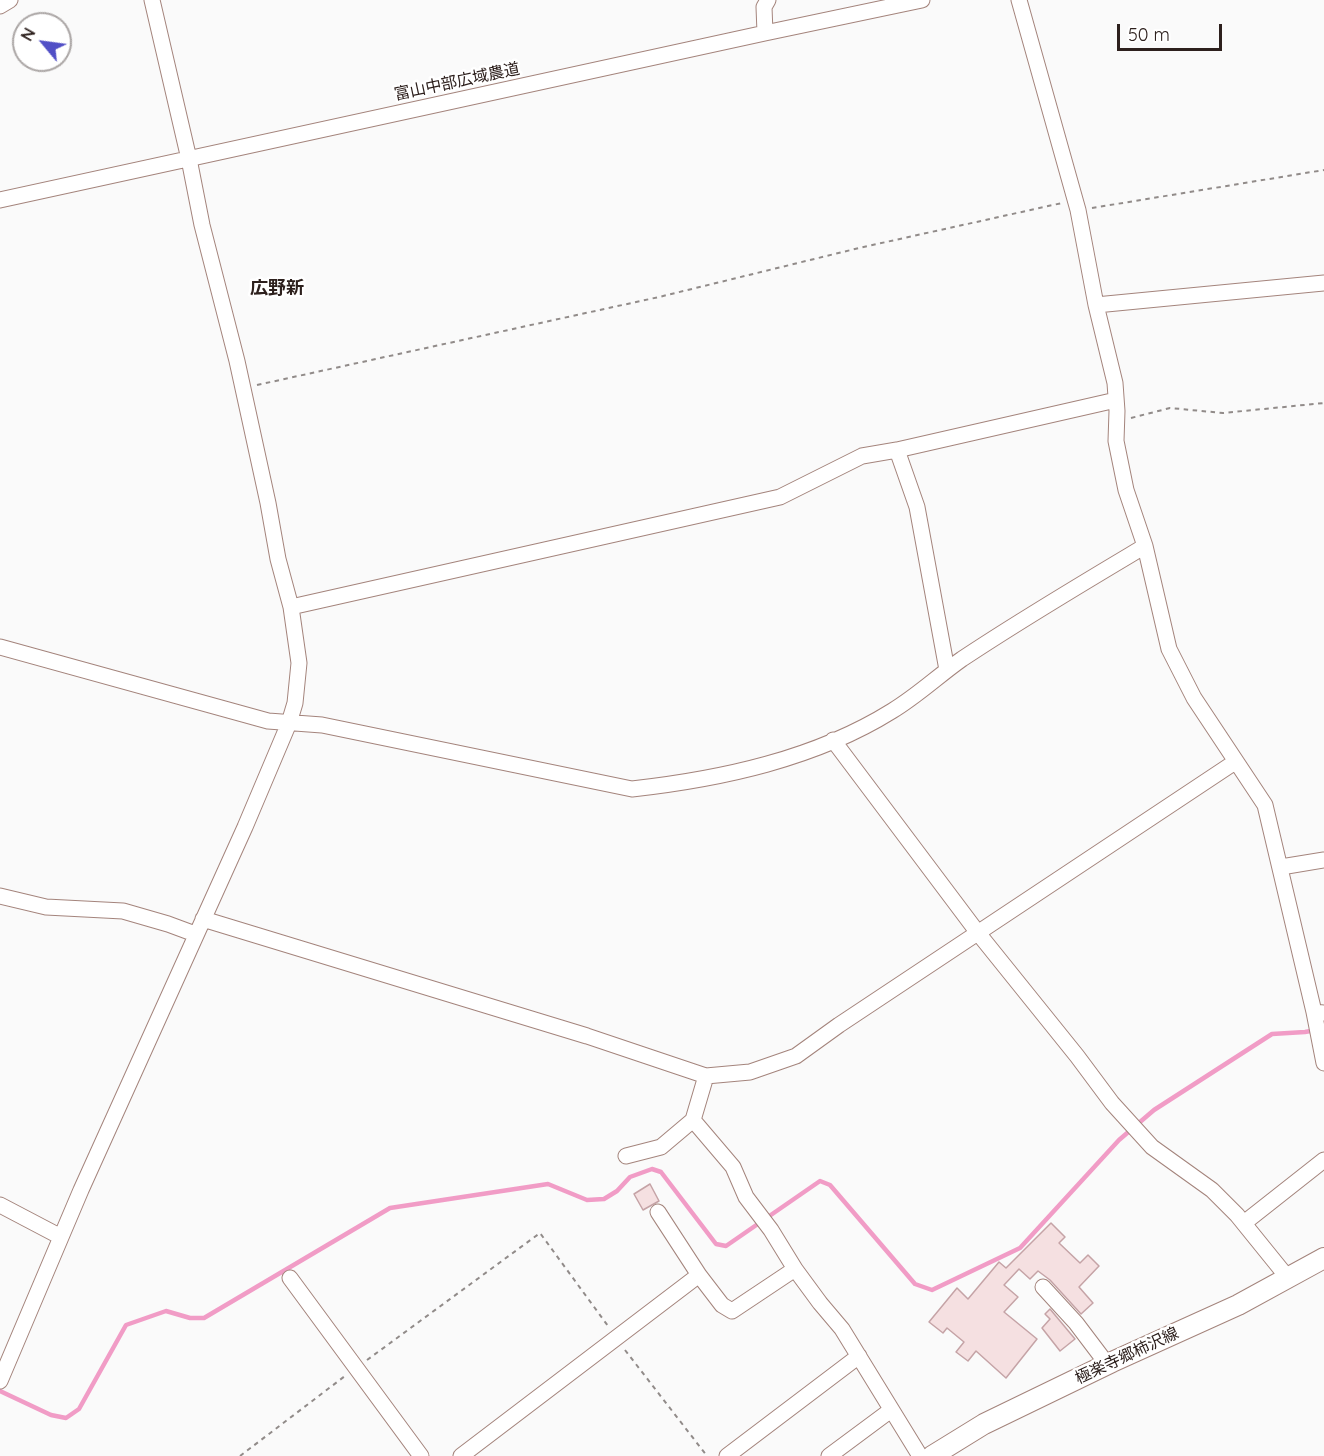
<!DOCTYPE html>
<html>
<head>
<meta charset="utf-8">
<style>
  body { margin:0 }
  #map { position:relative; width:1324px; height:1456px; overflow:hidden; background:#fafafa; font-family:Quicksand,sans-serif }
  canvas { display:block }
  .north { position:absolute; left:12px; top:12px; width:60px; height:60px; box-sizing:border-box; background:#fff; border:2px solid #aba6a5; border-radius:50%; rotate:299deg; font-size:16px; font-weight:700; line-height:24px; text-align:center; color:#2d201d }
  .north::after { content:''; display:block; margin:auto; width:21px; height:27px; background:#514fc6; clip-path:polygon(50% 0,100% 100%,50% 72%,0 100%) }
  .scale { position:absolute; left:1117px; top:24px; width:105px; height:27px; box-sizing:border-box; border:3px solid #2d201d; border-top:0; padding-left:8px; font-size:18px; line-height:21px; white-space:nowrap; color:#2d201d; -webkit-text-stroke:4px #fff; paint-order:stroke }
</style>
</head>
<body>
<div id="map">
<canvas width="1324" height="1456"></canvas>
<div class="north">N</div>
<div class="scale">50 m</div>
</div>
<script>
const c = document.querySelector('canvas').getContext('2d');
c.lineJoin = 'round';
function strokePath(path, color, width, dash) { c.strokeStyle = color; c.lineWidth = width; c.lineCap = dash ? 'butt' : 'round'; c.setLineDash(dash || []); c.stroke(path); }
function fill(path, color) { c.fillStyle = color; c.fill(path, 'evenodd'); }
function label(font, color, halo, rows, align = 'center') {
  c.font = font + ' Quicksand,"Noto Sans JP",sans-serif'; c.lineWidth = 5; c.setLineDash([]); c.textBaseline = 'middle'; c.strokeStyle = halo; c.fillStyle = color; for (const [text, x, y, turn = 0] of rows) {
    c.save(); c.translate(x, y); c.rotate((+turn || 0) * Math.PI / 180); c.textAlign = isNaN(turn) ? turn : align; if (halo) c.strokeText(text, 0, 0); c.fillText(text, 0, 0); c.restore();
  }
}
strokePath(new Path2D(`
  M0 1391 51 1415 66 1418 79 1409 126 1325 166 1311 190 1318H204L390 1208 548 1184 587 1200 604 1199 617 1191 630 1177 652 1169 661 1172 716 1244 726 1246 820 1181 830 1185 915 1284 932 1290 1020 1248 1119 1140 1154 1110 1272 1034 1305 1032 1316 1030`), '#f19cc6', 4.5);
const building = new Path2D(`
  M650 1184 659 1201 643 1210 634 1194Z
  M1051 1223 1065 1237 1059 1243 1080 1263 1088 1255 1099 1266 1079 1287 1093 1303 1081 1314 1050 1280 1038 1271 1030 1279 1019 1269 1004 1285 1018 1297 1004 1312 1037 1339 1006 1378 976 1351 968 1361 956 1352 964 1342 947 1328 943 1333 929 1322 957 1288 968 1299 999 1262 1006 1268Z
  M1050 1309 1075 1339 1060 1351 1042 1328 1050 1319 1045 1314Z`);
fill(building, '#f5e0e1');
strokePath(building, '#c5a3a6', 1.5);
const minor = new Path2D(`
  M1019 0 1078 210 1096 305 1115 383 1117 411 1116 441 1126 490 1145 546 1169 649 1194 698 1265 805 1314 1012 1324 1013
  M0 6 10 0
  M765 33 764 7 768 0
  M0 200 765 33 922 0
  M1096 305 1324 283
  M897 450 1116 400
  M291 607 780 497 862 456 897 450 917 507 947 670
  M0 647 268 721 322 725 632 789C721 779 815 759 892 711 917 696 938 676 962 659 1022 619 1083 583 1145 546
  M833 740 978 933 1077 1056 1112 1103 1152 1147 1212 1190 1237 1215 1288 1278
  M1281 867 1324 860
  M0 896 46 907 123 911 168 924 195 934
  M203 919 587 1036 706 1076 750 1072 796 1056 839 1025 1235 762
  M1314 1012 1324 1063
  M693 1120 733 1167 746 1197 771 1230 795 1269
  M626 1156 661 1147 693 1120 706 1076
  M0 1205 61 1237
  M658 1212 699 1275
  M1244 1223 1324 1160
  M290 1278 421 1456
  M1043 1287 1076 1323 1107 1364
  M0 1381 81 1190 245 827 289 723 295 703 299 663 291 607 278 559 268 503 237 361 202 225 189 159 152 0
  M461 1456 699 1275 722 1305 732 1311 795 1269 820 1303 842 1329 920 1456
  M727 1456 859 1356
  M829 1456 891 1410`);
const major = new Path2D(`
  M932 1456 984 1424 1112 1362 1238 1305 1324 1258`);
strokePath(minor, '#a4847c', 17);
strokePath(major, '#a4847c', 22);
strokePath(new Path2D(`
  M1092 208 1324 170
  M257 385 659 297 859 248 1062 203
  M1131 418 1170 408 1223 413 1324 403
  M625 1350 707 1456
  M367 1360 540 1233 608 1326
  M240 1456 345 1376`), '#918b89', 2, [4.5, 4.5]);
strokePath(minor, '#fff', 15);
strokePath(major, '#fff', 20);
label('16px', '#2d201d', '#fff', [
  ["富山中部広域農道",457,82,-12],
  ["極楽寺郷柿沢線",1127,1356,-25]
]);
label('bold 18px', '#2d201d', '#fff', [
  ["広野新",277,289]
]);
</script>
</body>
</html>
